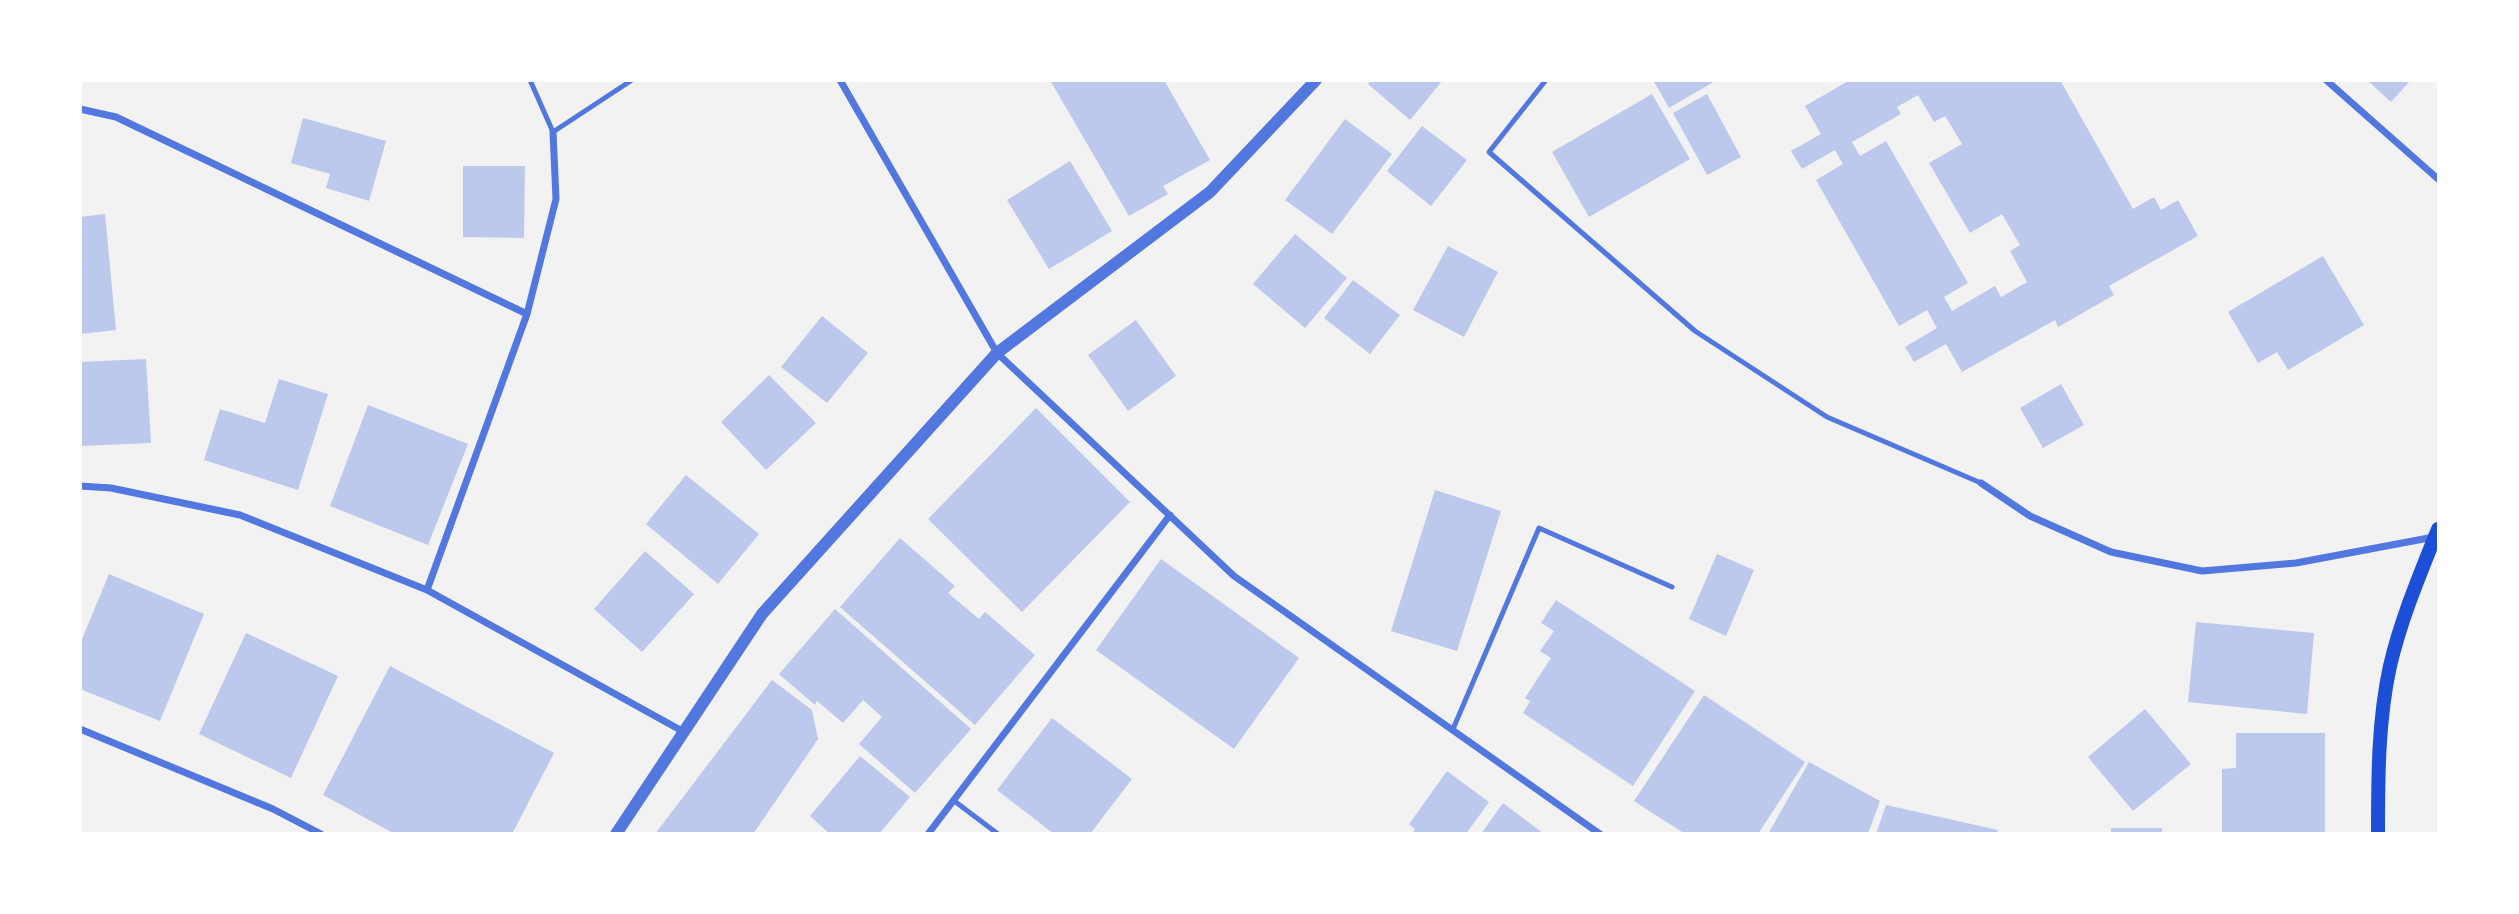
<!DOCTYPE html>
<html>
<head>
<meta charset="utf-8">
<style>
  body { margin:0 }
  #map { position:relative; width:2519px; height:914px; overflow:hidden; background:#f2f2f2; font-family:"Fira Sans",sans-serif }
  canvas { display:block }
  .frame { position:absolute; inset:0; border:82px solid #fff; pointer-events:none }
</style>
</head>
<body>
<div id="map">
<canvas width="2519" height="914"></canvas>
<div class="frame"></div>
</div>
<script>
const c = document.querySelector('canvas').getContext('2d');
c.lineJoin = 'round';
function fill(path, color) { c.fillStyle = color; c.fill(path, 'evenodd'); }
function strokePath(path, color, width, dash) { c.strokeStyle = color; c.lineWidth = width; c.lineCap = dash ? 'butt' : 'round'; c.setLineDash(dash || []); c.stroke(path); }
fill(new Path2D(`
  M1050 80H1164L1210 160 1163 186 1168 194 1129 216Z
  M1371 80H1443L1410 120 1368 84Z
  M1653 80H1717L1669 108Z
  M1850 80H2060L2133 209 2154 197 2161 210 2178 200 2198 236 2109 286 2114 295 2058 327 2055 320 1962 372 1946 344 1914 362 1905 347 1937 328 1927 310 1899 326 1816 180 1843 164 1835 150 1802 169 1791 151 1821 134 1805 106ZM1918 95 1934 122 1945 116 1962 144 1929 163 1970 233 2002 214 2020 245 2010 251 2027 282 2001 297 1995 286 1952 311 1944 297 1968 283 1886 141 1860 156 1852 142 1901 114 1897 107Z
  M2367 80H2411L2391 102Z
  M1652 94 1690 159 1589 217 1552 152Z
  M1707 94 1741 157 1707 175 1673 113Z
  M303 118 386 141 369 201 326 188 330 174 291 163Z
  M1345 119 1392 154 1332 234 1285 200Z
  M1422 126 1467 160 1431 206 1387 171Z
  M1070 161 1112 231 1049 269 1007 200Z
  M463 166H525L524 238 463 237Z
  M105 214 116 330 80 334V217Z
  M1295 234 1347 278 1305 328 1253 284Z
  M1448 246 1498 272 1464 337 1413 310Z
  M2323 256 2364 325 2288 370 2277 352 2258 363 2228 312Z
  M1353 280 1400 315 1370 354 1324 318Z
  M822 316 868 353 827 403 781 367Z
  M1136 320 1176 376 1128 411 1088 355Z
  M146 359 151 443 80 446V362Z
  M769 375 816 423 766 470 721 422Z
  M279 379 328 394 298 490 204 460 220 409 265 423Z
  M2061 384 2084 425 2043 448 2020 408Z
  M368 405 468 444 428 545 330 506Z
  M1036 408 1130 502 1022 612 928 519Z
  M686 475 759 534 718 584 646 524Z
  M1435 490 1501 511 1457 651 1391 631Z
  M900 538 955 586 948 593 979 619 985 612 1035 655 975 725 840 607Z
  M645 551 694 594 642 652 594 609Z
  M1717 554 1754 570 1726 636 1689 619Z
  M1161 559 1299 658 1234 749 1096 650Z
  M109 574 204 614 160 721 80 689V644Z
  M1556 600 1695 691 1633 786 1523 713 1530 701 1525 698 1551 658 1540 651 1554 631 1541 623Z
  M835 609 971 729 915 793 859 744 882 717 863 700 843 723 817 701 815 705 779 674Z
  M2196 622 2314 633 2307 714 2188 702Z
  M246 633 338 676 291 778 199 734Z
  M390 666 554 753 512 834H395L323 795Z
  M772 680 812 710 818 739 753 834H655Z
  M1704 695 1805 762 1758 834H1685L1634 801Z
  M2145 709 2191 764 2133 811 2088 757Z
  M1052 718 1132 779 1090 834H1054L997 790Z
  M2236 733H2325V834H2222V769L2236 768Z
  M860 756 910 797 879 834H830L810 816Z
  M1809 762 1880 801 1868 834H1768Z
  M1447 771 1489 802 1466 834H1412L1415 829 1409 824Z
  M1503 803 1544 834H1481Z
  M1886 805 1998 830 1997 834H1876Z
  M2111 828H2162V834H2111Z`), '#bdc9ec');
strokePath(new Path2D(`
  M530 80 553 132 632 80
  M1546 80 1489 152 1695 331 1827 417 1981 483
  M1453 729 1539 528 1672 587
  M953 800 998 834`), '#5277de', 5);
strokePath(new Path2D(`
  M840 80 997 353 1234 576 1600 834
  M2326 80 2438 179
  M80 109 116 117 527 314
  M1981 483 2030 516 2111 552 2202 571 2296 563 2434 537
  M80 486 111 488 240 515 427 590 684 732
  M427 590 527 314 556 199 553 132
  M80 729 273 809 321 834
  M928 834 1170 515`), '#5277de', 7);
strokePath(new Path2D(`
  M616 834 762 614 997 353 1210 192 1316 80`), '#5277de', 12);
strokePath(new Path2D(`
  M2378 834C2378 779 2378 720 2390 666 2401 619 2420 574 2438 529`), '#1d4ed8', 14);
</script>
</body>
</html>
